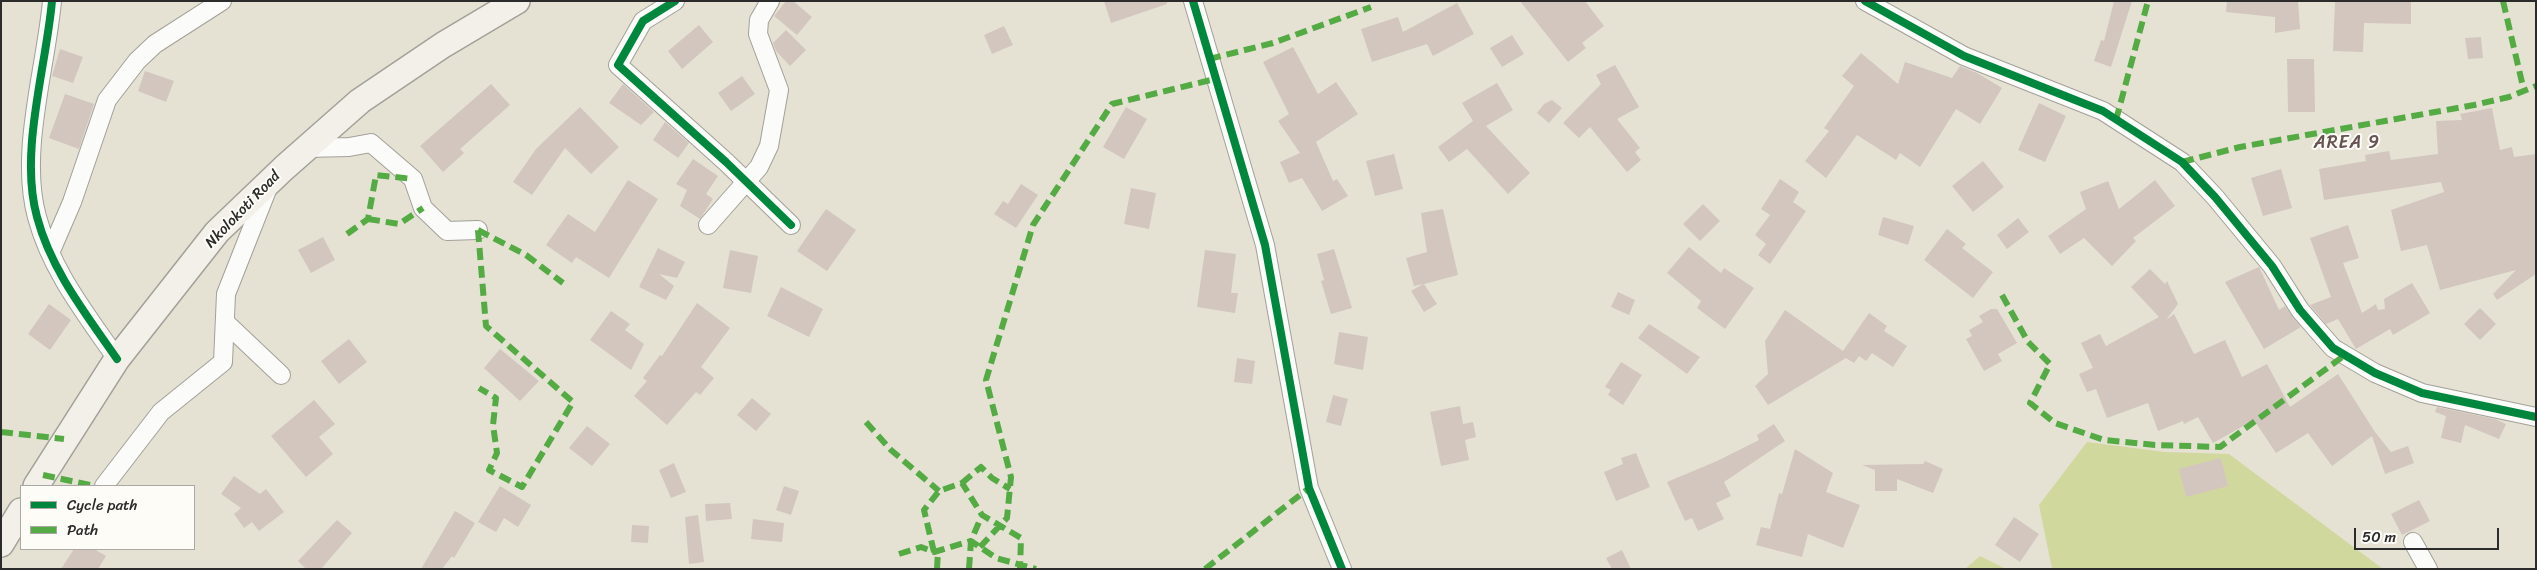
<!DOCTYPE html>
<html>
<head>
<meta charset="utf-8">
<style>
  body { margin:0 }
  #map { position:relative; width:2537px; height:570px; overflow:hidden; background:#e5e2d4; font-family:Sriracha,sans-serif }
  canvas { display:block }
  .frame { position:absolute; inset:0; border:2px solid #2b2b2b; pointer-events:none }
  .legend { position:absolute; left:20px; top:485px; width:175px; height:65px; box-sizing:border-box; background:#fdfcf7; border:1px solid #a9a8a5; margin:0; padding:6px 9px; list-style:none; font-size:15px; color:#2b2b2b }
  .legend li { display:flex; align-items:center; gap:10px; height:25px }
  .legend b { width:25px; border:1px solid #a9a8a5 }
  .scale { position:absolute; left:2354px; top:528px; width:145px; height:22px; box-sizing:border-box; border:2px solid #2b2b2b; border-top:0; padding-left:6px; font-size:15px; line-height:18px; white-space:nowrap; color:#2b2b2b; -webkit-text-stroke:4px #fdfcf7; paint-order:stroke }
</style>
</head>
<body>
<div id="map">
<canvas width="2537" height="570"></canvas>
<div class="frame"></div>
<ul class="legend">
<li><b style="height:6px;background:#00873e"></b>Cycle path</li>
<li><b style="height:6px;background:#54ab44"></b>Path</li>
</ul>
<div class="scale">50 m</div>
</div>
<script>
const c = document.querySelector('canvas').getContext('2d');
c.lineJoin = 'round';
function fill(path, color) { c.fillStyle = color; c.fill(path, 'evenodd'); }
function strokePath(path, color, width, dash) { c.strokeStyle = color; c.lineWidth = width; c.lineCap = dash ? 'butt' : 'round'; c.setLineDash(dash || []); c.stroke(path); }
function label(font, color, halo, rows, align = 'center') {
  c.font = font + ' Sriracha,sans-serif'; c.lineWidth = 4; c.setLineDash([]); c.textBaseline = 'middle'; c.strokeStyle = halo; c.fillStyle = color; for (const [text, x, y, turn = 0] of rows) {
    c.save(); c.translate(x, y); c.rotate((+turn || 0) * Math.PI / 180); c.textAlign = isNaN(turn) ? turn : align; if (halo) c.strokeText(text, 0, 0); c.fillText(text, 0, 0); c.restore();
  }
}
fill(new Path2D(`
  M2087 442 2165 452 2229 454 2383 569H2052L2039 505Z
  M1980 556 2006 569H1965Z`), '#d0d89e');
fill(new Path2D(`
  M786 1H793L812 17 797 35 774 16Z
  M1104 1H1167V4L1111 23Z
  M1520 1H1585L1604 26 1582 43 1586 48 1568 62Z
  M2114 1H2132L2111 67 2094 61 2101 40 2104 41Z
  M2227 1H2298L2300 29 2275 33V17L2226 12Z
  M2335 1H2411V24L2364 23 2363 52 2333 51Z
  M1457 3 1474 34 1433 56 1427 44 1372 62 1361 29 1398 17 1403 32Z
  M699 25 713 42 682 69 668 51Z
  M1004 26 1013 45 992 54 984 35Z
  M786 30 806 50 790 66 776 51 773 43Z
  M1512 35 1524 54 1502 67 1490 48Z
  M2481 37 2483 58 2468 59 2465 38Z
  M1293 47 1318 94 1336 82 1358 114 1316 142 1333 181 1337 179 1348 196 1322 211 1302 178 1289 183 1280 162 1300 153 1278 121 1289 114 1263 62Z
  M60 49 83 57 73 83 52 76Z
  M1861 53 1898 84 1905 62 1952 78 1960 66 1977 73 2002 88 1980 124 1956 109 1920 167 1900 153 1896 160 1857 135 1826 178 1805 161 1829 131 1824 128 1854 86 1842 76Z
  M2287 59H2314L2315 112H2288Z
  M1615 65 1639 107 1617 119 1640 148 1635 152 1641 160 1627 172 1590 127 1579 138 1563 123 1601 84 1596 75Z
  M145 71 174 81 166 102 138 91Z
  M742 76 755 94 731 111 718 93Z
  M1497 83 1513 110 1486 126 1530 173 1508 194 1467 149 1449 162 1438 147 1473 121 1462 103Z
  M491 84 510 105 460 149 464 153 443 172 420 146Z
  M623 84 654 112 641 125 609 103Z
  M65 94 94 104 79 149 49 138Z
  M1552 100 1562 108 1549 123 1537 113 1544 104Z
  M2039 103 2066 116 2045 162 2018 150Z
  M580 107 619 147 591 174 565 148 532 195 513 182 536 149Z
  M1126 107 1147 119 1124 159 1103 147Z
  M2492 108 2500 150 2512 147 2514 157 2536 154V274L2497 300 2493 294 2516 270 2440 290 2427 245 2401 251 2391 210 2444 192 2441 182 2324 200 2319 169 2366 161 2365 155 2389 151 2391 160 2438 154 2436 121 2462 120 2460 114Z
  M665 122 689 143 678 158 653 140Z
  M1394 154 1403 189 1375 196 1366 161Z
  M693 159 718 176 706 194 713 199 700 219 680 206 687 190 676 184Z
  M1983 161 2004 187 1973 212 1952 186Z
  M2281 169 2292 208 2263 216 2251 178Z
  M1780 179 1799 192 1793 202 1806 211 1770 264 1758 255 1766 244 1755 235 1770 215 1761 209Z
  M628 180 658 199 609 278 576 257 572 263 546 245 568 214 595 232Z
  M2155 180 2175 206 2133 238 2136 241 2112 266 2084 238 2060 254 2048 236 2086 209 2080 192 2108 181 2119 209Z
  M1021 184 1038 195 1016 228 994 214 1003 201 1008 204Z
  M1131 188 1156 193 1149 229 1124 224Z
  M1703 204 1720 221 1700 241 1683 224Z
  M826 209 856 230 827 271 797 251Z
  M1443 209 1458 275 1424 284 1437 304 1424 312 1411 291 1423 284 1414 286 1406 258 1427 252 1421 213Z
  M1883 217 1914 226 1908 245 1878 235Z
  M2018 218 2029 232 2007 249 1997 235Z
  M2348 225 2359 258 2343 263 2362 313 2376 304 2378 310 2385 309 2384 299 2412 283 2430 313 2393 335 2390 329 2356 349 2338 319 2326 324 2310 305 2331 297 2310 238Z
  M1947 229 1966 244 1962 248 1993 272 1973 298 1924 260Z
  M323 237 335 260 311 273 298 250Z
  M1689 247 1721 273 1724 268 1754 288 1725 329 1697 308 1701 301 1667 273Z
  M658 248 685 262 677 278 659 274 674 286 666 300 639 287Z
  M1334 249 1352 308 1331 314 1321 281 1324 280 1317 254Z
  M730 250 758 256 751 293 723 288Z
  M1205 250 1236 254 1231 293H1238L1235 313 1197 307Z
  M2259 267 2279 310 2285 306 2301 327 2264 349 2225 282Z
  M2150 269 2165 284 2167 281 2178 304 2166 320 2174 314 2194 354 2225 340 2242 377 2267 364 2290 407 2338 374 2375 432 2391 452 2408 446 2414 463 2385 474 2372 436 2332 466 2308 433 2276 453 2254 420 2213 443 2198 417 2184 424 2183 421 2158 431 2148 403 2107 418 2096 389 2087 392 2079 374 2093 368 2081 343 2100 334 2106 346 2159 317 2131 287Z
  M781 287 823 309 809 337 767 316Z
  M1618 292 1635 300 1629 315 1611 307Z
  M697 303 730 328 701 367 714 378 700 395 696 392 667 425 634 396 647 381 643 378 660 355 662 356Z
  M49 304 71 320 50 350 28 334Z
  M2480 308 2496 324 2480 340 2464 324Z
  M1991 309H1997L2017 343 1998 354 2002 361 1984 371 1966 339 1972 336 1969 330 1983 322 1979 316Z
  M1785 310 1843 351 1869 313 1887 326 1884 331 1907 346 1893 367 1872 353 1866 361 1859 356 1854 363 1846 358 1768 405 1755 386 1768 374 1765 341Z
  M611 311 630 324 625 330 644 344 631 370 590 340Z
  M1649 324 1700 357 1687 374 1638 338Z
  M1339 332 1368 337 1363 370 1334 364Z
  M349 339 367 362 339 384 321 361Z
  M500 349 539 381 520 401 484 368Z
  M1237 358 1255 361 1252 384 1234 382Z
  M1621 362 1642 375 1623 405 1608 395 1611 390 1605 387Z
  M1333 395 1348 399 1341 426 1326 422Z
  M752 398 771 414 756 431 737 415Z
  M314 400 335 424 319 437 333 454 306 477 271 436Z
  M1460 406 1463 424 1473 422 1476 437 1465 440 1469 460 1441 466 1430 412Z
  M2437 407 2495 419 2506 424 2499 439 2465 425 2461 443 2441 438 2446 416 2435 412Z
  M1774 424 1785 441 1724 482 1731 496 1716 503 1724 519 1698 531 1692 518 1685 521 1667 482 1717 461 1759 440 1757 435Z
  M587 426 610 444 592 466 569 448Z
  M1795 449 1833 473 1826 492 1860 505 1843 548 1808 534 1802 557 1756 545 1761 527 1770 529 1779 493 1782 494Z
  M1636 453 1650 487 1616 501 1604 472 1623 464 1621 458Z
  M2221 458 2228 486 2186 497 2179 469Z
  M1925 461 1943 469 1933 493 1897 479V491H1875V470L1862 465 1923 464Z
  M674 463 686 492 671 498 659 470Z
  M234 476 260 494 266 489 284 512 259 531 252 522 244 528 234 514 241 508 221 494Z
  M500 486 531 505 518 527 504 518 496 532 478 522Z
  M784 486 799 491 791 515 776 510Z
  M2419 500 2430 521 2402 535 2391 514Z
  M730 503 732 519 706 521 705 504Z
  M455 511 475 523 454 558 452 556 442 569H421Z
  M698 515 704 562 689 564 685 517Z
  M2014 517 2039 534 2020 562 1995 545Z
  M753 519 784 523 782 542 751 539Z
  M337 520 352 533 321 569H306L298 561Z
  M632 525 649 526 648 543 631 542Z
  M74 549H94L106 556 98 569H61Z
  M1622 550 1631 569H1612L1606 558Z`), '#d2c6bf');
const minor = new Path2D(`
  M52 1C46 68 19 152 37 217 51 270 86 314 117 359
  M675 1 643 21 618 65 726 162 791 225
  M1193 1 1265 245 1309 488 1342 569
  M1865 1 1964 56 2103 111 2182 162 2215 197 2272 266 2300 310 2333 348 2375 373 2422 393 2536 417
  M306 148 349 147 371 143 413 179 423 208 447 231 478 230
  M708 225 759 167 769 146 779 90 758 34 759 20 770 1
  M50 253 72 202 107 100 137 61 155 44 222 1
  M225 322 281 375
  M104 486 161 412 223 362 226 294 269 185
  M2413 542 2428 569`);
const secondary = new Path2D(`
  M36 486 117 359 217 232 284 168 360 101 443 45 517 1
  M1 544 21 511`);
strokePath(minor, '#a2a098', 20);
strokePath(secondary, '#a2a098', 28);
strokePath(minor, '#fbfbf9', 18);
strokePath(secondary, '#f3f0ea', 25);
strokePath(new Path2D(`
  M2503 1 2524 91
  M1209 59 1273 43 1371 7
  M2116 120 2148 1
  M2182 162 2240 147 2474 105 2509 97 2536 86
  M368 219 399 224 423 208
  M478 230 486 326 573 402 522 487 489 470 497 453 493 425 496 398 479 388
  M478 230 526 255 563 283
  M347 234 368 219 376 175 413 179
  M2002 295 2028 342 2050 364 2030 403 2055 423 2104 440 2155 445 2220 447 2345 355
  M866 422 891 450 939 491
  M1 432 64 439
  M43 475 95 486
  M962 483 981 467 992 478 1010 489
  M980 547 1007 518 1011 477 986 380 1033 225 1112 104 1215 79
  M934 552 924 510 939 491 962 483 982 515 1021 538 1020 569
  M899 554 921 547 934 552 971 541 996 558 1036 569
  M937 569 938 551
  M969 569 971 541 982 515
  M1205 569 1309 488`), '#54ab44', 6, [12, 6]);
strokePath(new Path2D(`
  M52 1C46 68 19 152 37 217 51 270 86 314 117 359
  M675 1 643 21 618 65 726 162 791 225
  M1193 1 1265 245 1309 488 1342 569
  M1865 1 1964 56 2103 111 2182 162 2215 197 2272 266 2300 310 2333 348 2375 373 2422 393 2536 417`), '#00873e', 8);
label('15px', '#2b2b2b', '#fdfcf7', [
  ["Nkolokoti Road",243,210,-46]
]);
c.letterSpacing = '1px';
label('18px', '#675452', '#fdfcf7', [
  ["AREA 9",2347,143]
]);
c.letterSpacing = '0px';
</script>
</body>
</html>
